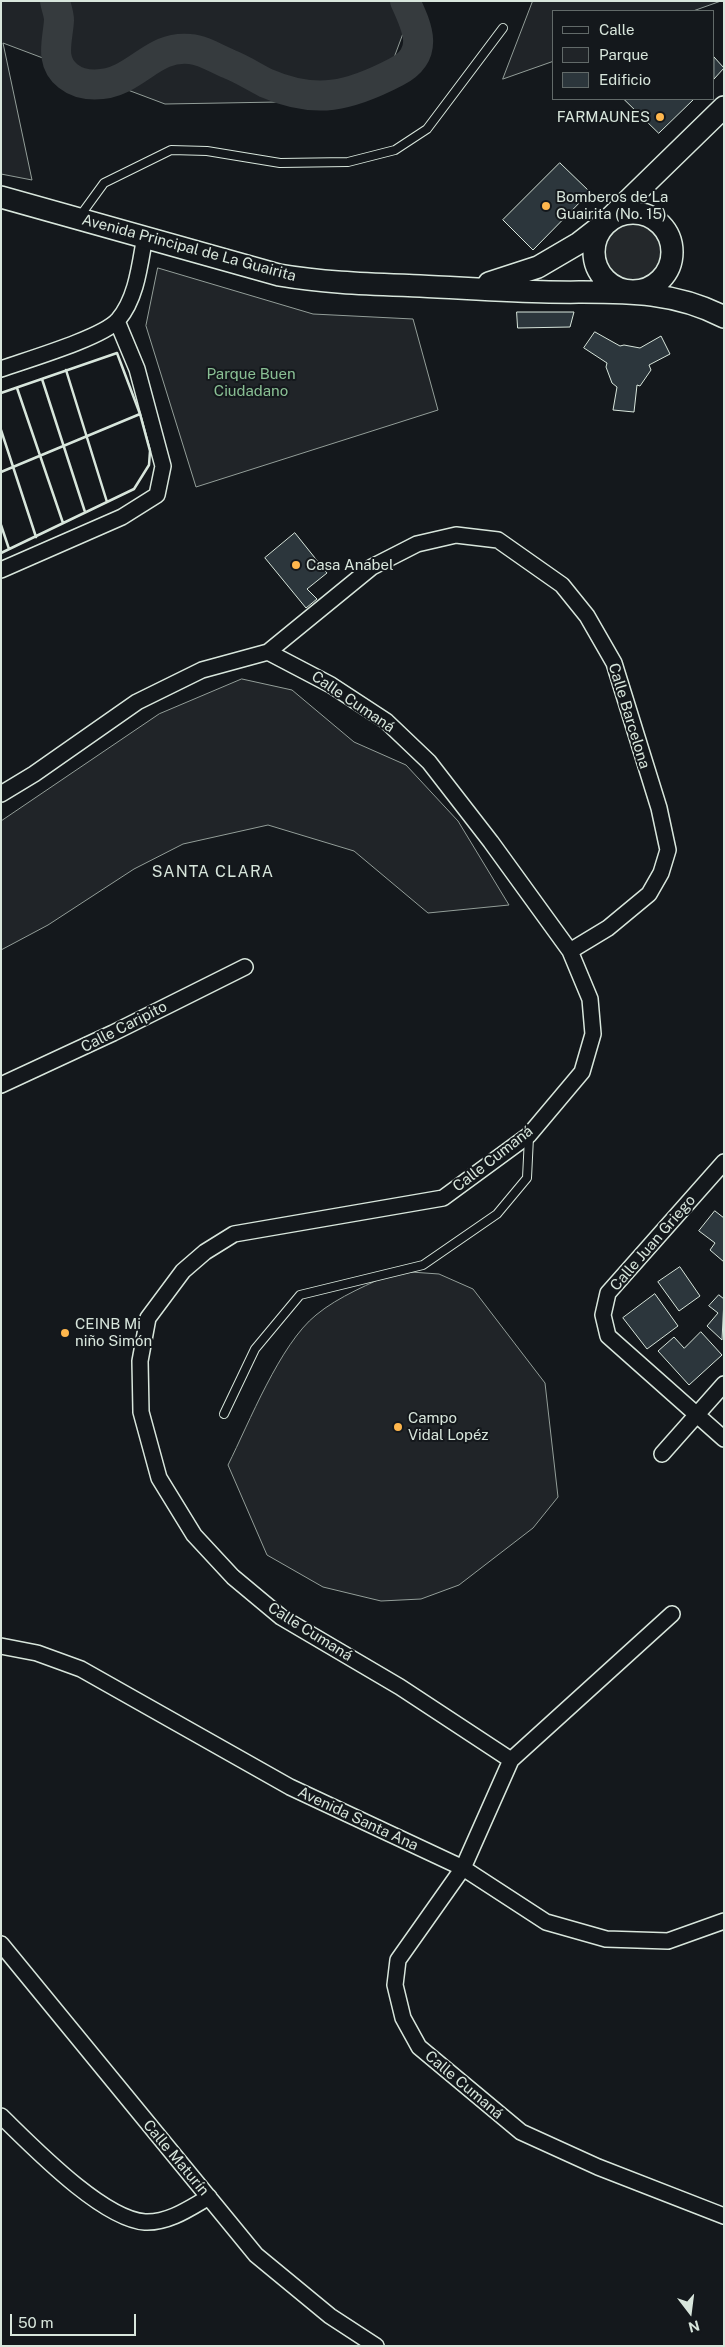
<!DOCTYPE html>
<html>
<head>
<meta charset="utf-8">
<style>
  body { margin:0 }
  #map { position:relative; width:725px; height:2347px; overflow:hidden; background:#14181c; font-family:"Public Sans",sans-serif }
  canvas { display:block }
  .frame { position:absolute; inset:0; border:2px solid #d8e6dc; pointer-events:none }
  .legend { position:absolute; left:552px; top:10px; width:162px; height:90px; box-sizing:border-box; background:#14181c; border:1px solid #626a69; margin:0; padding:6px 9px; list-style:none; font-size:15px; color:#d8e6dc }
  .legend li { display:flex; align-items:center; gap:10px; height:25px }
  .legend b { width:25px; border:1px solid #626a69 }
  .north { position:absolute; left:665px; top:2287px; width:50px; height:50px; -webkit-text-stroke:4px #14181c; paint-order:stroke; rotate:165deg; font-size:14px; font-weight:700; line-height:20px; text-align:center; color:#d8e6dc }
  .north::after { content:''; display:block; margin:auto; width:18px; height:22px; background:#d8e6dc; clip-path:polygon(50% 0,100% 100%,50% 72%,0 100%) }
  .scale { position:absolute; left:10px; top:2314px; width:126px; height:22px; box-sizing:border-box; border:2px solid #d8e6dc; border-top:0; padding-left:6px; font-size:15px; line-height:18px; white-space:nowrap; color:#d8e6dc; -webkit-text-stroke:4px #14181c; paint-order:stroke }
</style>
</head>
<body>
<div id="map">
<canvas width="725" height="2347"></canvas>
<div class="frame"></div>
<ul class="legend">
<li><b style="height:6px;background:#14181c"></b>Calle</li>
<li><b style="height:14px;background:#202428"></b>Parque</li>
<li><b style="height:14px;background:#2c363c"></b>Edificio</li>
</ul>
<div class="north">N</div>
<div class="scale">50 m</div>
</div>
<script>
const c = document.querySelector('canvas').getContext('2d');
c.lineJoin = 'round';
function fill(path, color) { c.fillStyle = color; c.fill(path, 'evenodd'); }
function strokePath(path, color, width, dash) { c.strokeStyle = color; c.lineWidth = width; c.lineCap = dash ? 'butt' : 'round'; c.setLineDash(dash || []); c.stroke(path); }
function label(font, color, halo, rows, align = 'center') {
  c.font = font + ' "Public Sans",sans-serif'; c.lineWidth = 4; c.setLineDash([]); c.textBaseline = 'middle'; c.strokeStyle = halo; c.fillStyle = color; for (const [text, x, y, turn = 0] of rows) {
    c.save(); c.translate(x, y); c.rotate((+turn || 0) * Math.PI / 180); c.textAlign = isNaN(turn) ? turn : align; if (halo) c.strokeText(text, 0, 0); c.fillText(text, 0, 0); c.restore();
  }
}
const green = new Path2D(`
  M1 1H415L388 74 336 101 165 104 3 43 32 180 1 174Z
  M533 1H721L693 11H554V61L503 79Z
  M158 268 313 314 413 319 438 410 196 487 146 326Z
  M242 679 292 690 354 742 406 765 458 821 509 905 428 913 354 851 268 825 183 844 134 869 48 925 1 950V821L159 714Z
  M397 1271 439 1274 473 1289 545 1383 558 1497 533 1528 459 1585 421 1599 381 1601 323 1587 267 1555 228 1465C249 1423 280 1344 316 1315 339 1296 370 1284 397 1271Z`);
fill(green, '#202428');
strokePath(green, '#939e99', 1);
const parking = new Path2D(`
  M601 252a33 33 0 1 1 66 0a33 33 0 1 1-66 0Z`);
fill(parking, '#24282b');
strokePath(parking, '#939e99', 1);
strokePath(new Path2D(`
  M55 1C56 7 59 14 59 20 58 40 49 61 68 76 83 88 106 86 122 78 146 66 161 46 190 49 203 50 217 59 229 64 242 69 254 77 266 83 316 105 350 96 396 72 430 54 418 29 405 1`), '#363b3e', 30);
const building = new Path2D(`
  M714 57 724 68 714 79Z
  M624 99H694L659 133Z
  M560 163 590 192 533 250 503 220Z
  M517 312H574L570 327 518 328Z
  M595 332 620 346 624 345 640 348 661 336 670 354 649 365 651 370 640 386 637 385 634 412 613 410 617 387 612 383 606 367 607 363 584 348Z
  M295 533 327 573 307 589 317 599 306 608 265 558Z
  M715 1211 724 1218V1262L710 1250 715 1243 699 1231Z
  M680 1267 700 1296 679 1311 658 1282Z
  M655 1294 678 1326 647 1349 623 1318Z
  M719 1295 724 1299 722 1340 707 1326 718 1313 709 1306Z
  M701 1332 722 1355 689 1385 658 1351 674 1337 684 1348Z`);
fill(building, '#2c363c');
strokePath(building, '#d8e6dc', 1);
const lane = new Path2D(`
  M80 216 104 183 171 150 207 151 280 163 348 162 395 150 427 129 503 28
  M224 1414 255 1349 300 1295 423 1265 497 1214 527 1178 529 1137`);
const street = new Path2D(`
  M1 369C26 360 102 338 118 320 137 298 140 263 145 236
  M1 570 122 517 157 495 163 466 137 369 117 321
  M268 652 372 567 417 544 456 535 498 540 562 585 587 616 614 663 659 808 668 850 661 873 649 894 608 928 570 951
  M1 794 34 774 137 702 202 670 268 652 331 685 386 721 429 762 491 842 570 951 590 999 593 1034 582 1072 529 1135 443 1198 234 1234 205 1252 183 1271 148 1318 140 1361 141 1412 159 1478 194 1535 233 1577 281 1617 400 1687 511 1760
  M1 1085 113 1033 245 967
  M724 1162 608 1293 603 1315 608 1336 724 1439
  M662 1454 724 1384
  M672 1614 511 1760 463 1868 398 1960 395 1985 403 2018 419 2047 521 2132 598 2167 724 2216
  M1 1646 37 1653 81 1669 290 1787 463 1868 546 1922 606 1939 668 1941 724 1921
  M1 1944 256 2255 330 2316 376 2346
  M1 2116C32 2146 102 2219 145 2222 169 2223 190 2208 209 2197`);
const secondary = new Path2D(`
  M1 197 279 275C326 283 372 284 420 286 463 288 506 291 549 292 611 293 666 287 724 317
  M594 252a39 39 0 1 1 78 0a39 39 0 1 1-78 0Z
  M489 283 538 267 579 243 606 222 724 107`);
strokePath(lane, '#d8e6dc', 10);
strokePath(street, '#d8e6dc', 18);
strokePath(secondary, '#d8e6dc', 24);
strokePath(lane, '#14181c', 8);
strokePath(street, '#14181c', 15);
strokePath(secondary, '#14181c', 21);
strokePath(new Path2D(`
  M66 370 107 502
  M42 379 85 512
  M17 388 63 523
  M1 393 117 353 140 414
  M1 430 36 537
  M1 472 140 414 150 451 149 465 134 489 1 553
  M1 525 9 549`), '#d8e6dc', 2.5);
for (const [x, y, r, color] of [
  [660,117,5,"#ffb74d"],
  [546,206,5,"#ffb74d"],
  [296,565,5,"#ffb74d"],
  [65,1333,5,"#ffb74d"],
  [398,1427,5,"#ffb74d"]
]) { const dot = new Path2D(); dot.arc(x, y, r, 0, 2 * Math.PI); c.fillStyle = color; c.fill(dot); strokePath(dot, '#14181c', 2); }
label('15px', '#d8e6dc', '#14181c', [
  ["FARMAUNES",650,117,"right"],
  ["Bomberos de La",556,197],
  ["Guairita (No. 15)",556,214],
  ["Casa Anabel",306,565],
  ["CEINB Mi",75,1324],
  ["niño Simón",75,1341],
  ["Campo",408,1418],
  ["Vidal Lopéz",408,1435]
], 'left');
label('15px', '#d8e6dc', '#14181c', [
  ["Avenida Principal de La Guairita",189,248,15],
  ["Calle Cumaná",353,702,34],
  ["Calle Barcelona",629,716,73],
  ["Calle Caripito",124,1027,-27],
  ["Calle Cumaná",493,1159,-38],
  ["Calle Juan Griego",653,1243,-49],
  ["Calle Cumaná",310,1632,32],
  ["Avenida Santa Ana",358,1819,25],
  ["Calle Cumaná",464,2085,40],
  ["Calle Maturín",176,2158,50]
]);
label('15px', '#8ac095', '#14181c', [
  ["Parque Buen",251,374],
  ["Ciudadano",251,391]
]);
c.letterSpacing = '1px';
label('16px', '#d8e6dc', '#14181c', [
  ["SANTA CLARA",213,872]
]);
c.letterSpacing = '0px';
</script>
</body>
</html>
